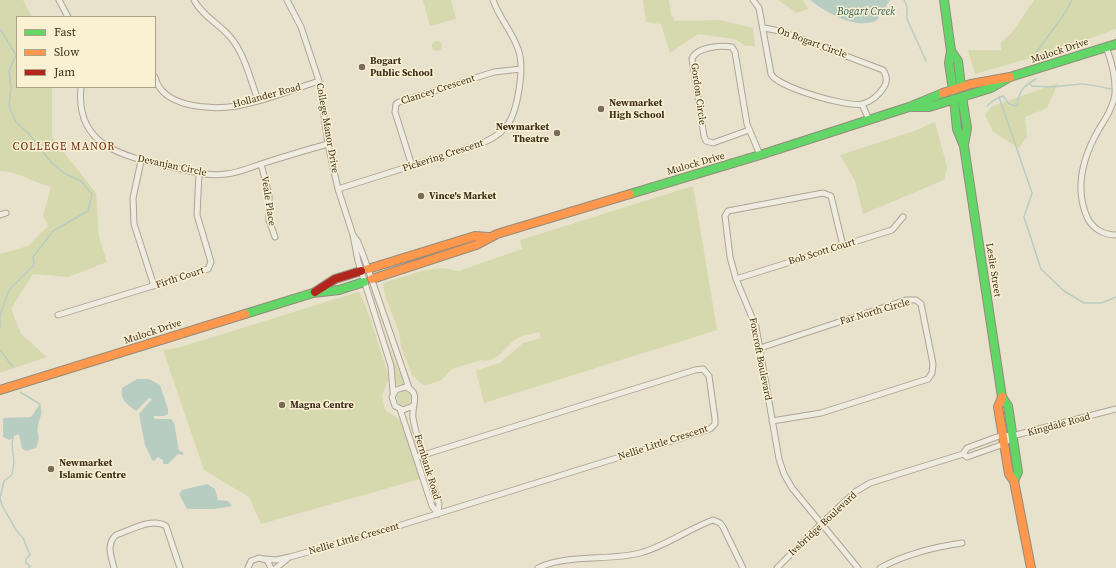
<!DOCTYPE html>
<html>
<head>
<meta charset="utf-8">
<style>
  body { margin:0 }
  #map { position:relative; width:1116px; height:568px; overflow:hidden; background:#e8e1cc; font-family:"Source Serif 4",serif }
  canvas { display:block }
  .legend { position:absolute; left:16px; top:16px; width:140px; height:72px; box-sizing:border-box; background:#faf0d2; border:1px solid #aea289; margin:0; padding:5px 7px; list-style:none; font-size:12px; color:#3d2e1c }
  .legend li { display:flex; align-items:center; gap:8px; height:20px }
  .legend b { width:20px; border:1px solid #aea289 }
</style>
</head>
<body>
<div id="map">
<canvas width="1116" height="568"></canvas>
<ul class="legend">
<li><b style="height:5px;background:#63d668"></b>Fast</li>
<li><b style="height:5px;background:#ff974d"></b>Slow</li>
<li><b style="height:5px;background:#b3261e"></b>Jam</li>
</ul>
</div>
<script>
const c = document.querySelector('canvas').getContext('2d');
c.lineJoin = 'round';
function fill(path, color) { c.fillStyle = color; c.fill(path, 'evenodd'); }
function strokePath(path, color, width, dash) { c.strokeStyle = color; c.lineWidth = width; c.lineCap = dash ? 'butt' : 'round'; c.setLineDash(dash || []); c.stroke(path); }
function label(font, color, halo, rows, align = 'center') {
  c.font = font + ' "Source Serif 4",serif'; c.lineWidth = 3; c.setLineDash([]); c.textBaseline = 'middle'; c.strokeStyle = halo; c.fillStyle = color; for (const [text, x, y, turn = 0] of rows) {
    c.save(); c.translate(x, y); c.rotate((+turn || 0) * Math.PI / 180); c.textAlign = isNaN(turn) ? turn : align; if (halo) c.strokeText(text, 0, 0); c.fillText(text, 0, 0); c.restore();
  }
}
fill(new Path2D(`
  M0 0H23L32 17H17V87H52V137L96 193 99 237 107 262 68 277 33 274 11 309 21 334 47 357 0 373V254L28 246 48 226 43 216 51 187C33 183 19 171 0 171Z
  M423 0H451L456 19 430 26Z
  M643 0H669L671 15 675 21 720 20 753 28 755 46H746L734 39 698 34 670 53 661 24 646 22Z
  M778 0H803L808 9 797 13Z
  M1034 0H1116V29L1061 49 975 74 968 50H1001V42L1011 34Z
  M432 46a5 5 0 1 1 10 0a5 5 0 1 1-10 0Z
  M1058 83 1047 108 1025 117 1027 137 1019 148 993 132 985 115 991 107Z
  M935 122 947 167 944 180 863 214 855 181 840 155 914 131Z
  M693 186 717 330 484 403 476 371 501 362 523 343 541 338 539 332C533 334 524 335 518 338 506 344 497 365 481 360L452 369 442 380 424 386 412 375 401 347 399 332 385 296 383 283 425 270 443 268 459 271 522 249 520 240Z
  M358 292 360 293 371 320 389 378 382 395 385 410 403 422 420 479 261 524 249 497 204 470 163 350 181 347Z
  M385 336 404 384 395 385V372Z
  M397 398a7 7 0 1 1 14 0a7 7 0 1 1-14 0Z`), '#d6d9ad');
fill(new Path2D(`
  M810 0H890L877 20C858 31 825 12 810 0Z
  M137 379H149L160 385 168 409V414L164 416H154V419H171L174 423 179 451 183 452V455L178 454 168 464H163V460L158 457 154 461 152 460 145 445 139 414 152 399 149 398 136 411C127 404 120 400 122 388Z
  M40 404C43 416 40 415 38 426 36 435 42 435 36 448L26 451 22 448 19 434 16 435 10 440 3 437V418L31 417Z
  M207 484 215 489 218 500 228 501 232 506 214 509H187L179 494 182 490Z`), '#b8cdc2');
strokePath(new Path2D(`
  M904 0 907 6V19L926 61
  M0 29 16 55 9 71 11 88 9 106 16 122 29 134 51 162 64 173 81 181 92 194 88 211 53 231 33 257 34 265 9 290 0 315V328
  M1036 53 1065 13 1072 0
  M1029 83 1032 86C1052 88 1061 86 1080 84 1083 83 1106 88 1111 89
  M999 97 1032 193 1024 217 1041 269 1064 291 1084 303H1102L1116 297
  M987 106 994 100 1003 96 1009 104 1017 106C1019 91 1023 86 1036 79
  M0 350 13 367
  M20 392 40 404
  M13 437 12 444 14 462 12 475 4 481 0 498 2 505 16 530 23 538 30 555 26 559V563L30 566 29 568`), '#b8cdc2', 1.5);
const street = new Path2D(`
  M59 0 68 17
  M194 0C202 16 220 24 231 38 245 55 250 79 258 100
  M287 0 301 27 319 81 328 144 338 189 353 235 358 261 391 366 393 392
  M753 0 759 8 771 74C777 87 848 108 863 104 872 101 879 95 884 87 888 81 887 76 883 70L780 31 764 28
  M1106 47C1112 62 1116 76 1115 94 1113 107 1106 118 1099 129 1084 155 1074 187 1087 217 1092 228 1103 235 1116 235
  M155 77C162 108 211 110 237 106 265 101 292 90 319 81
  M81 87C75 146 122 156 168 166 187 170 207 177 226 174 238 173 249 168 261 164 283 157 306 150 328 144
  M862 104 869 120
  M749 130 713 143 706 141 704 136 692 59C696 47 721 45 732 47L735 52 747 124 760 155
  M141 161 133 198 134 224 154 286
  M261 164 269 195V220L275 237
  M412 166 395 112 396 104 399 102 494 72 521 69
  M338 189 480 144C489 140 498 136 505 128 518 114 525 66 518 49 512 31 499 18 493 0
  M0 215 6 213
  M353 235 358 242 366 263 409 388
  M843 246 831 196 823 193 728 211 725 216 730 257 736 279 756 327 779 459 784 474 792 488 858 568
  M736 279 892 230 903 217
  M58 315 208 269 211 262 197 215 199 173
  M760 348 906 300H916L921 304 933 364 932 373 928 379 821 413 772 421
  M413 406 403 410 395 406 392 397 396 390 405 387C422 392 411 406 413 418 418 447 430 476 439 504L438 514
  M400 409 432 506 438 514
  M963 454 967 457 1004 444 1012 436 1116 409
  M265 559 276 560 290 557 382 531 710 429 715 424V419L709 376 703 369 695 370 417 457
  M114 568C111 556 106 544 116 535 131 530 152 517 166 526L180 568
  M248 568 251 561 259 558 267 560 271 568
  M276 568 287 559
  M538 568C565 554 611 561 640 553 666 546 688 529 713 520L720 523 723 527 743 568
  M777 568 822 523 855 492 870 483 963 454 967 448 994 438 1003 435 1012 436
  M880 568C906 554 934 547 962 543`);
const fast = new Path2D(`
  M944 0 951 51 949 63 953 90
  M951 51 958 61 961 87
  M962 97 967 128 964 145
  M954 99 957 129 964 146 1002 397 1008 406 1018 472 1014 481
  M912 107H929L991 88 1010 77 1116 44
  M630 194 760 155 909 107 943 93
  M245 314 313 293 339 290 364 282`);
const slow = new Path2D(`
  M943 93 971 84 1010 77
  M368 269 475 236 488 237
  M372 279 476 245 497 234 630 194
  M0 390 245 314
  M1002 397 998 407 1009 474 1014 481 1031 568`);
const jam = new Path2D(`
  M315 292 335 279 361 271`);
strokePath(street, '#ada596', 7);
strokePath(fast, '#938b7c', 10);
strokePath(slow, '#938b7c', 10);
strokePath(jam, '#938b7c', 10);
strokePath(street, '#efebe0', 5);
strokePath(fast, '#63d668', 8);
strokePath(slow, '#ff974d', 8);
strokePath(jam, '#b3261e', 8);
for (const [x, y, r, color] of [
  [362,67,4,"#796d5a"],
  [601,109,4,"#796d5a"],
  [557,133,4,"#796d5a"],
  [421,196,4,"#796d5a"],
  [282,405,4,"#796d5a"],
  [51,469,4,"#796d5a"]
]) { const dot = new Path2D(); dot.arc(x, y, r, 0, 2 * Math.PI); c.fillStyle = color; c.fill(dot); strokePath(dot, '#faf0d2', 1.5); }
label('10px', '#3d2e1c', '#faf0d2', [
  ["On Bogart Circle",812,43,20],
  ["Mulock Drive",1060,51,-18],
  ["Clancey Crescent",438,90,-18],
  ["Gordon Circle",698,94,82],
  ["Hollander Road",267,96,-15],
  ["College Manor Drive",327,128,80],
  ["Pickering Crescent",443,156,-18],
  ["Mulock Drive",696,164,-16],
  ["Devanjan Circle",172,166,12],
  ["Veale Place",268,201,81],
  ["Bob Scott Court",822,252,-17],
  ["Leslie Street",993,270,81],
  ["Firth Court",180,278,-18],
  ["Far North Circle",875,312,-16],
  ["Mulock Drive",153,332,-18],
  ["Foxcroft Boulevard",760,359,79],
  ["Kingdale Road",1059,425,-15],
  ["Nellie Little Crescent",663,443,-18],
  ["Fernbank Road",427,467,73],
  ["Ivsbridge Boulevard",823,524,-43],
  ["Nellie Little Crescent",354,539,-16]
]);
label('bold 10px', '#3d2e1c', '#faf0d2', [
  ["Bogart",370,61],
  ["Public School",370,73],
  ["Newmarket",609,103],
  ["High School",609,115],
  ["Newmarket",549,127,"right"],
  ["Theatre",549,139,"right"],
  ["Vince's Market",429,196],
  ["Magna Centre",290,405],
  ["Newmarket",59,463],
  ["Islamic Centre",59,475]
], 'left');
label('italic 11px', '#2a5f5e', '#faf0d2', [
  ["Bogart Creek",866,12]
]);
c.letterSpacing = '1px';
label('11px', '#6f2d16', '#faf0d2', [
  ["COLLEGE MANOR",64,147]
]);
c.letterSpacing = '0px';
</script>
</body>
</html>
